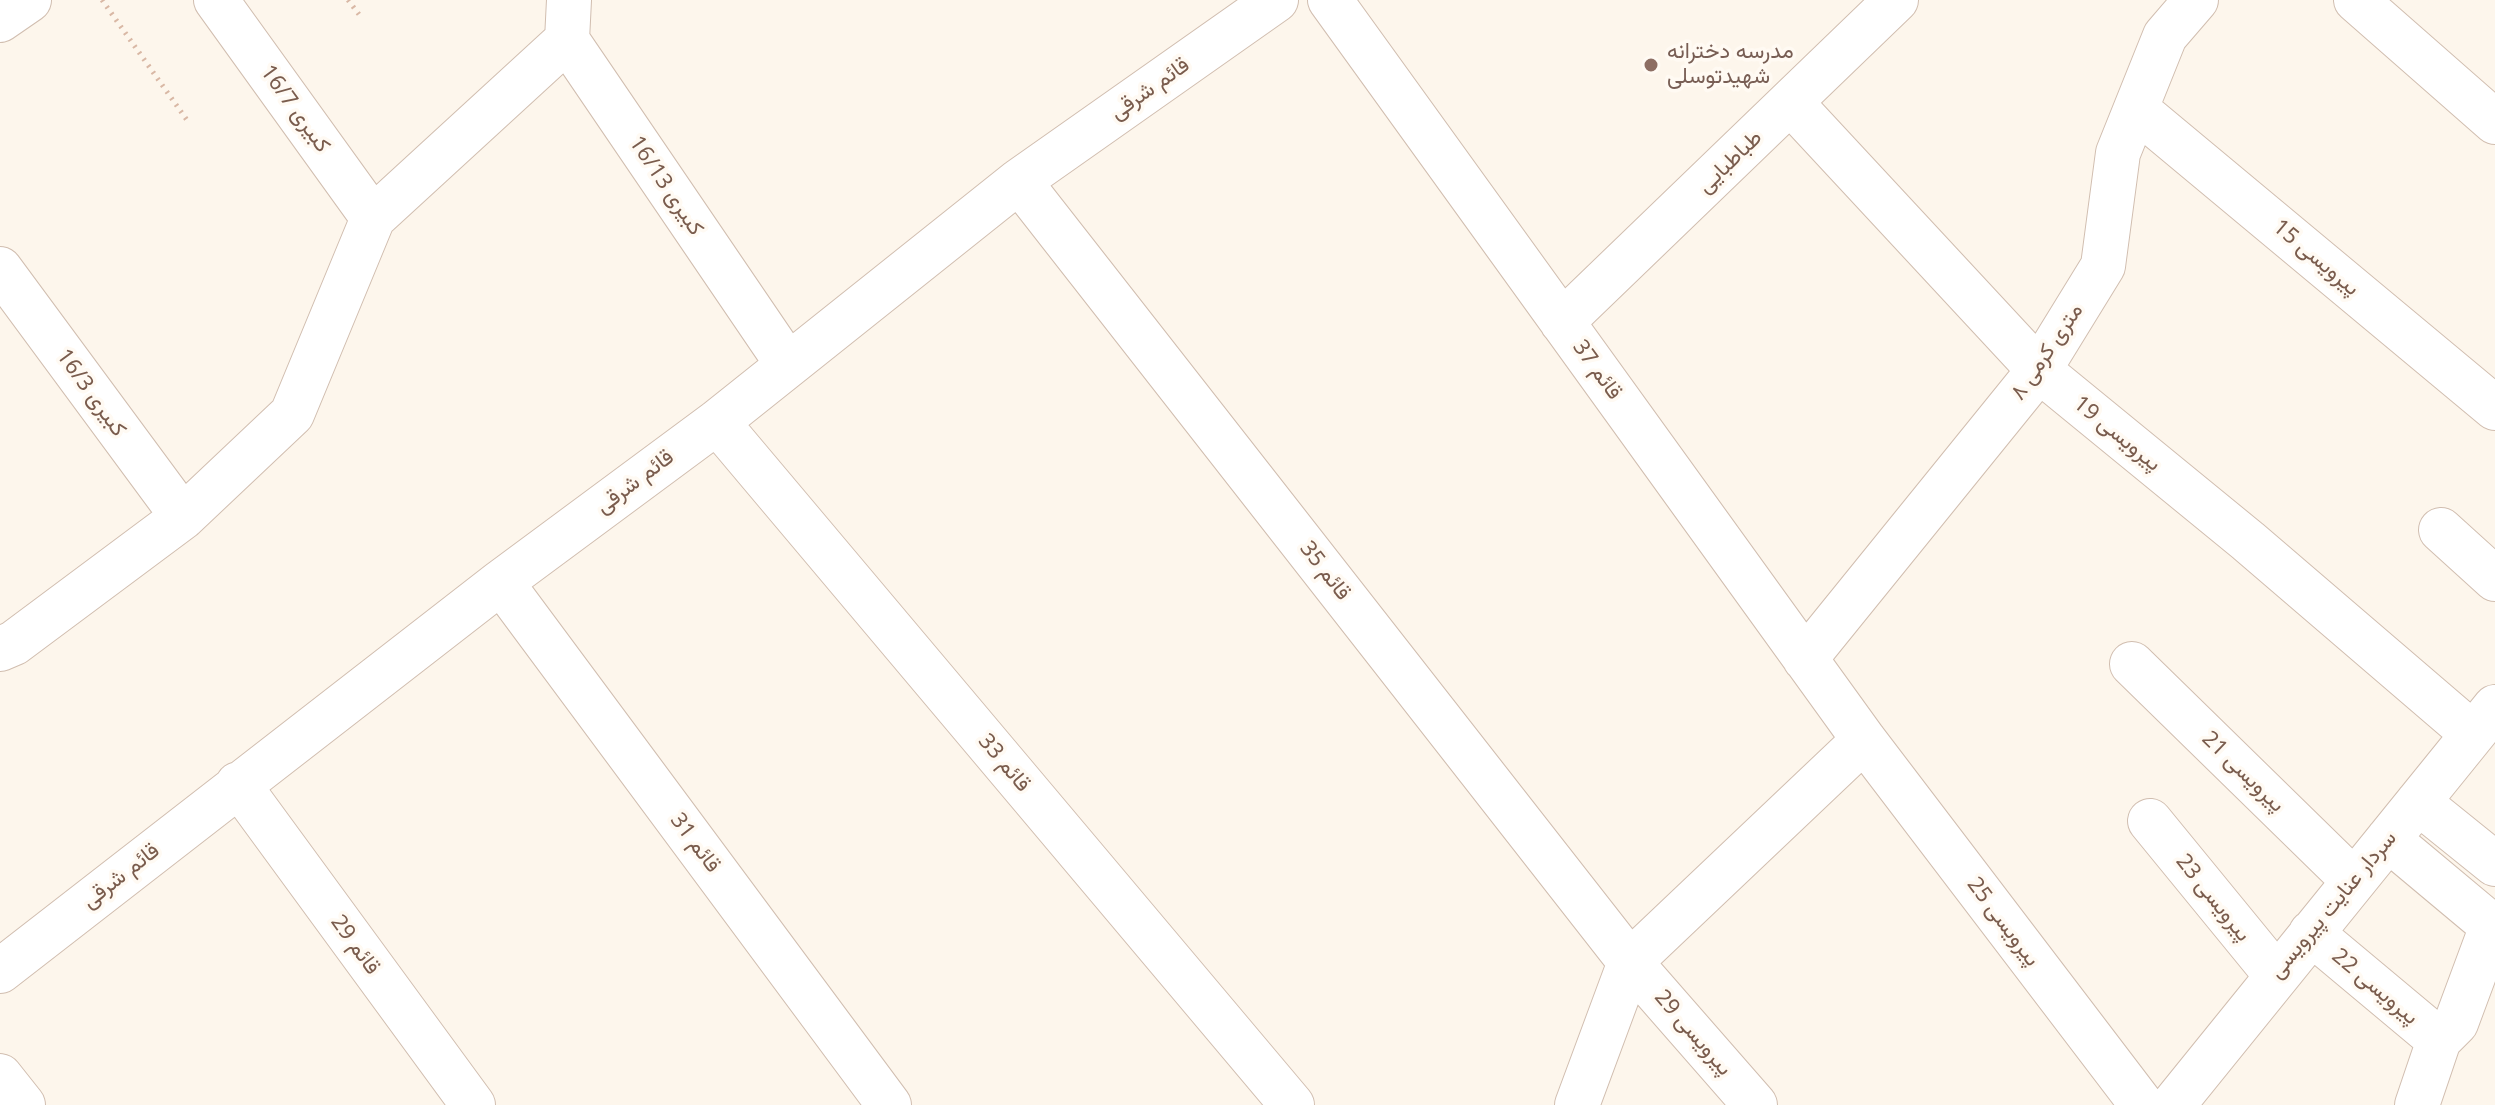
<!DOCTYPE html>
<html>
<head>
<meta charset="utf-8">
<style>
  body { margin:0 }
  canvas { display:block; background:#fdf6ec }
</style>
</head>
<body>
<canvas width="2495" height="1105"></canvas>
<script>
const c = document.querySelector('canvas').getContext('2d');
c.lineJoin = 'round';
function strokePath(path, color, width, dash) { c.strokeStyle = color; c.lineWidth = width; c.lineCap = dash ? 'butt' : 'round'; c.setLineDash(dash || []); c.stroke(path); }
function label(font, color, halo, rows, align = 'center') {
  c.font = font + ' "Noto Sans",Vazirmatn,sans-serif'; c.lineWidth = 7; c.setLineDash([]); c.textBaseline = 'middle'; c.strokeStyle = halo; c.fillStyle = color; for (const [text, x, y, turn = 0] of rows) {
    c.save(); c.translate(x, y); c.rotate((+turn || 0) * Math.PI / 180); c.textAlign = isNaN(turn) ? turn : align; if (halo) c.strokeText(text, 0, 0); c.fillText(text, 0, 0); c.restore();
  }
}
const street = new Path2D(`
  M216 0 373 218
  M569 0 567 40 788 365
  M1330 0 1864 740 2142 1105
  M2356 0 2495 122
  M0 20 29 0
  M1791 103 2039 370 2248 541 2473 734
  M2136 109 2495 408
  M1019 181 1630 962 1755 1105
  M0 269 183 517
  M1562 322 1896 0
  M717 422 1292 1105
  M2441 530 2495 579
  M501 582 889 1105
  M0 649 14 643 183 517 292 414 373 218 567 40
  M1805 659 2039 370 2103 266 2118 153 2165 36 2196 0
  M2132 664 2354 881
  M238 784 473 1105
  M2418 802 2495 864
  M2150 821 2276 975
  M2388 839 2492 926 2456 1023 2439 1040 2417 1105
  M2311 933 2439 1040
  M0 971 501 582 717 422 1019 181 1276 0
  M0 1076 23 1105
  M1577 1105 1630 962 1864 740
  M2173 1105 2495 707`);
strokePath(street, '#d1beb0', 46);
strokePath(new Path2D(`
  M102 0 189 123
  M348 0 361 17`), '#d9b8a5', 5, [2, 6]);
strokePath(street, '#fff', 44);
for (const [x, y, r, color] of [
  [1651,65,8,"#8d6e63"]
]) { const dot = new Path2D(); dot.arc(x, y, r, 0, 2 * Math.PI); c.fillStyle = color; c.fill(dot); strokePath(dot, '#fffaf3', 3); }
label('22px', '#785e54', '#fffaf3', [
  ["مدرسه دخترانه",1667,52],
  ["شهیدتوسلی",1667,77]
], 'left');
label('22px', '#7a5c4d', '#fffaf3', [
  ["قائم شرقی",1150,89,-35],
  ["کبیری 16/7",295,109,54],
  ["طباطبایی",1730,162,-44],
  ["کبیری 16/13",666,186,56],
  ["پیرویسی 15",2316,258,40],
  ["۸ متری کرمی",2047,352,-56],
  ["قائم 37",1597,370,54],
  ["کبیری 16/3",91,393,54],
  ["پیرویسی 19",2117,434,39],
  ["قائم شرقی",635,482,-37],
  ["قائم 35",1325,571,52],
  ["قائم 33",1004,763,50],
  ["پیرویسی 21",2243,772,44],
  ["قائم 31",695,843,53],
  ["قائم شرقی",121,876,-38],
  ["پیرویسی 23",2213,898,51],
  ["سردار عنایت پیرویسی",2333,905,-50],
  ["پیرویسی 25",2003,922,53],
  ["قائم 29",355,945,54],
  ["پیرویسی 22",2375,987,40],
  ["پیرویسی 29",1693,1033,49]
]);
</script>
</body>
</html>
